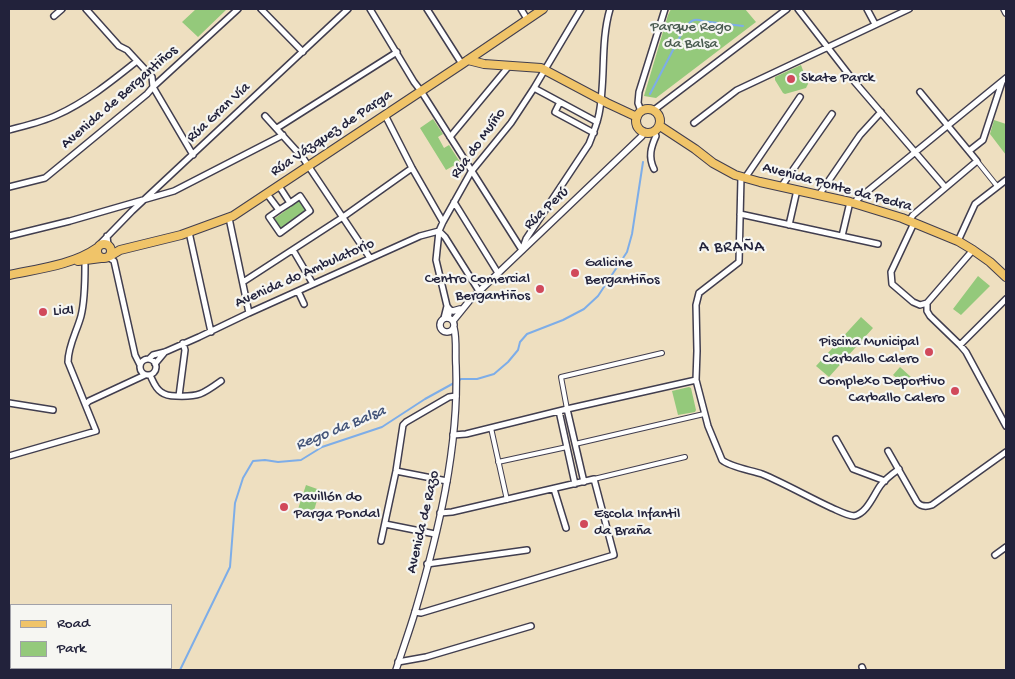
<!DOCTYPE html>
<html>
<head>
<meta charset="utf-8">
<style>
  body { margin:0 }
  #map { position:relative; width:1015px; height:679px; overflow:hidden; background:#eedfc0; font-family:"Gochi Hand",sans-serif }
  canvas { display:block }
  .frame { position:absolute; inset:0; border:10px solid #22223b; pointer-events:none }
  .legend { position:absolute; left:10px; top:604px; width:162px; height:65px; box-sizing:border-box; background:#f6f6f2; border:1px solid #a1a1a9; margin:0; padding:6px 9px; list-style:none; font-size:15px; color:#22223b }
  .legend li { display:flex; align-items:center; gap:10px; height:25px }
  .legend b { width:25px; border:1px solid #a1a1a9 }
</style>
</head>
<body>
<div id="map">
<canvas width="1015" height="679"></canvas>
<div class="frame"></div>
<ul class="legend">
<li><b style="height:6px;background:#f0c469"></b>Road</li>
<li><b style="height:14px;background:#94c97b"></b>Park</li>
</ul>
</div>
<script>
const c = document.querySelector('canvas').getContext('2d');
c.lineJoin = 'round';
function fill(path, color) { c.fillStyle = color; c.fill(path, 'evenodd'); }
function strokePath(path, color, width, dash) { c.strokeStyle = color; c.lineWidth = width; c.lineCap = dash ? 'butt' : 'round'; c.setLineDash(dash || []); c.stroke(path); }
function label(font, color, halo, rows, align = 'center') {
  c.font = font + ' "Gochi Hand",sans-serif'; c.lineWidth = 4.5; c.setLineDash([]); c.textBaseline = 'middle'; c.strokeStyle = halo; c.fillStyle = color; for (const [text, x, y, turn = 0] of rows) {
    c.save(); c.translate(x, y); c.rotate((+turn || 0) * Math.PI / 180); c.textAlign = isNaN(turn) ? turn : align; if (halo) c.strokeText(text, 0, 0); c.fillText(text, 0, 0); c.restore();
  }
}
fill(new Path2D(`
  M196 9H227L198 37 182 22Z
  M671 9H745L756 22 656 98 644 96 668 15Z
  M801 65 808 84 806 88 785 94 783 93 775 80V77Z
  M433 119 443 134 438 137 444 148 449 145 460 162 446 170 420 128Z
  M994 120 1006 124V155L990 134Z
  M300 200 307 210 282 229 274 219Z
  M978 276 990 286 961 315 953 309Z
  M861 317 873 328 829 377 816 366Z
  M900 367 912 378 906 385 893 375Z
  M689 387 691 388 696 410 695 412 678 415 672 391Z
  M306 485 320 490 313 514 298 509Z`), '#94c97b');
strokePath(new Path2D(`
  M650 94 684 29C689 23 693 17 702 21L743 26
  M458 381 461 379H477L494 374 508 362 518 350 520 342 527 334 563 320 584 309 598 296 627 252 632 234 643 162
  M180 670 230 567 235 503 243 478 253 461 265 460 278 462 301 460 322 447 382 427 425 399 454 383`), '#7dade8', 2);
const pedestrian = new Path2D(`
  M977 161 997 186
  M567 409 561 377 662 353
  M491 428 507 500
  M575 444 704 414
  M498 462 567 447
  M594 479 685 457`);
const minor = new Path2D(`
  M86 9 119 46 127 50 152 77 153 87 193 155
  M261 9 303 52
  M370 9 414 82 421 91 522 250
  M427 9 462 64
  M521 9 527 19
  M798 9 853 80 945 187
  M867 9 875 24
  M54 16 62 9
  M534 88 597 122
  M560 102 555 112 594 133
  M654 110 787 9
  M641 111 638 103 639 92 665 9
  M385 115 412 168 443 222
  M265 116 303 158 370 258
  M694 123 737 90 909 9
  M277 128 397 52
  M9 130C24 126 42 122 57 115 86 102 112 81 137 61
  M450 137 509 66
  M969 151 983 140 1002 82
  M654 169C648 157 651 147 656 136L654 132
  M741 177 739 262 699 293 696 305 697 351 696 380 708 426 722 460C730 467 750 470 762 474 786 484 808 497 832 508 839 511 846 515 854 516 867 513 873 496 880 486 885 479 892 474 899 469
  M745 178 800 97
  M9 187 45 178 147 94 153 87 238 9
  M781 187 832 114
  M267 194 279 210 269 217 280 233 310 211 300 196 290 203 279 186
  M819 195 860 135 881 112
  M454 202 498 273
  M853 203 1006 78
  M279 210 290 203
  M740 214 878 244
  M229 218 249 313
  M909 221 913 215 977 161 920 92
  M914 223 891 272 892 284 913 302 920 305 927 303
  M789 225 797 190
  M439 231 445 237 479 291
  M189 232 211 332
  M9 236 70 221 174 191 283 135
  M107 236 108 245
  M842 236 850 202
  M958 241 975 204 1006 180
  M99 245 132 211 348 9
  M293 250 313 284
  M522 250 526 239 589 144C593 134 597 124 599 114 606 79 600 43 610 9
  M108 257 114 261 135 355 140 365
  M243 282 343 217 412 168
  M298 291 304 304
  M927 303V311L930 316 960 345 966 352 1006 426
  M927 303 973 250
  M444 318 447 306
  M448 318 450 310 447 306 436 260 439 231 443 222 471 172 511 123 534 88 581 9
  M960 345 1006 299
  M140 367a8 8 0 1 1 16 0a8 8 0 1 1-16 0Z
  M149 359 153 355 165 352 199 337 249 313 420 236 439 231
  M155 364 165 352
  M150 375C153 381 155 388 161 392 165 395 170 396 176 396 199 397 203 394 221 381
  M179 396 185 350 183 343
  M9 403 53 410
  M86 404 89 401 145 375
  M567 409 584 482
  M559 411 575 484
  M453 435 466 434 567 409 696 380
  M836 439 853 469 885 481
  M888 451 917 502C921 507 926 507 932 505L1006 452
  M9 456 96 431 68 362C68 346 77 331 81 316 85 300 85 282 85 265
  M396 471 447 481
  M554 489 566 528
  M385 524 435 534
  M381 541 396 471 403 425 406 422 449 397 456 396
  M995 555 1006 547
  M427 564 527 550
  M415 612 421 613 614 555 594 479 452 512 440 513
  M398 662 426 657 531 626
  M862 667 863 670`);
const tertiary = new Path2D(`
  M1004 9 1006 13
  M450 310 453 311 460 309
  M440 325a7 7 0 1 1 14 0a7 7 0 1 1-14 0Z
  M453 321 470 300 642 136 643 131
  M396 670C402 651 409 632 415 612 438 534 459 448 456 366 455 354 457 340 454 328`);
const primary = new Path2D(`
  M468 60 484 64 541 68 607 103 637 117
  M636 121a12 12 0 1 1 24 0a12 12 0 1 1-24 0Z
  M660 126 695 149 713 163 735 175 760 182 850 202 902 218 958 241 973 250 990 262 1006 277
  M97 251a7 7 0 1 1 14 0a7 7 0 1 1-14 0Z
  M110 256 120 250 181 235 233 216 462 64 543 9
  M78 261 101 258
  M9 275C37 269 73 265 97 248`);
strokePath(pedestrian, '#413e4f', 6);
strokePath(minor, '#413e4f', 8);
strokePath(tertiary, '#413e4f', 8);
strokePath(primary, '#413e4f', 10);
strokePath(pedestrian, '#fff', 4);
strokePath(minor, '#fff', 5);
strokePath(tertiary, '#fff', 5.5);
strokePath(primary, '#f0c469', 8);
for (const [x, y, r, color] of [
  [791,79,5,"#d1495b"],
  [575,273,5,"#d1495b"],
  [540,289,5,"#d1495b"],
  [43,312,5,"#d1495b"],
  [929,352,5,"#d1495b"],
  [955,391,5,"#d1495b"],
  [284,507,5,"#d1495b"],
  [584,524,5,"#d1495b"]
]) { const dot = new Path2D(); dot.arc(x, y, r, 0, 2 * Math.PI); c.fillStyle = color; c.fill(dot); strokePath(dot, '#f6f6f2', 2); }
label('15px', '#4a5c51', '#f6f6f2', [
  ["Parque Rego",691,28],
  ["da Balsa",691,45]
]);
label('15px', '#22223b', '#f6f6f2', [
  ["Skate Parck",801,79],
  ["Galicine",585,264],
  ["Bergantiños",585,281],
  ["Centro Comercial",530,280,"right"],
  ["Bergantiños",530,297,"right"],
  ["Lidl",53,312],
  ["Piscina Municipal",919,343,"right"],
  ["Carballo Calero",919,360,"right"],
  ["Complexo Deportivo",945,382,"right"],
  ["Carballo Calero",945,399,"right"],
  ["Pavillón do",294,498],
  ["Parga Pondal",294,515],
  ["Escola Infantil",594,515],
  ["da Braña",594,532]
], 'left');
label('15px', '#22223b', '#f6f6f2', [
  ["Avenida de Bergantiños",120,98,-41],
  ["Rúa Gran Vía",219,113,-43],
  ["Rúa Vázquez de Parga",332,134,-34],
  ["Rúa do Muíño",479,144,-54],
  ["Avenida Ponte da Pedra",837,188,15],
  ["Rúa Perú",547,209,-43],
  ["Avenida do Ambulatorio",305,274,-24],
  ["Avenida de Razo",424,522,-77]
]);
c.letterSpacing = '1px';
label('16px', '#22223b', '#f6f6f2', [
  ["A BRAÑA",732,249]
]);
c.letterSpacing = '0px';
label('italic 16px', '#425378', '#f6f6f2', [
  ["Rego da Balsa",341,429,-22]
]);
</script>
</body>
</html>
